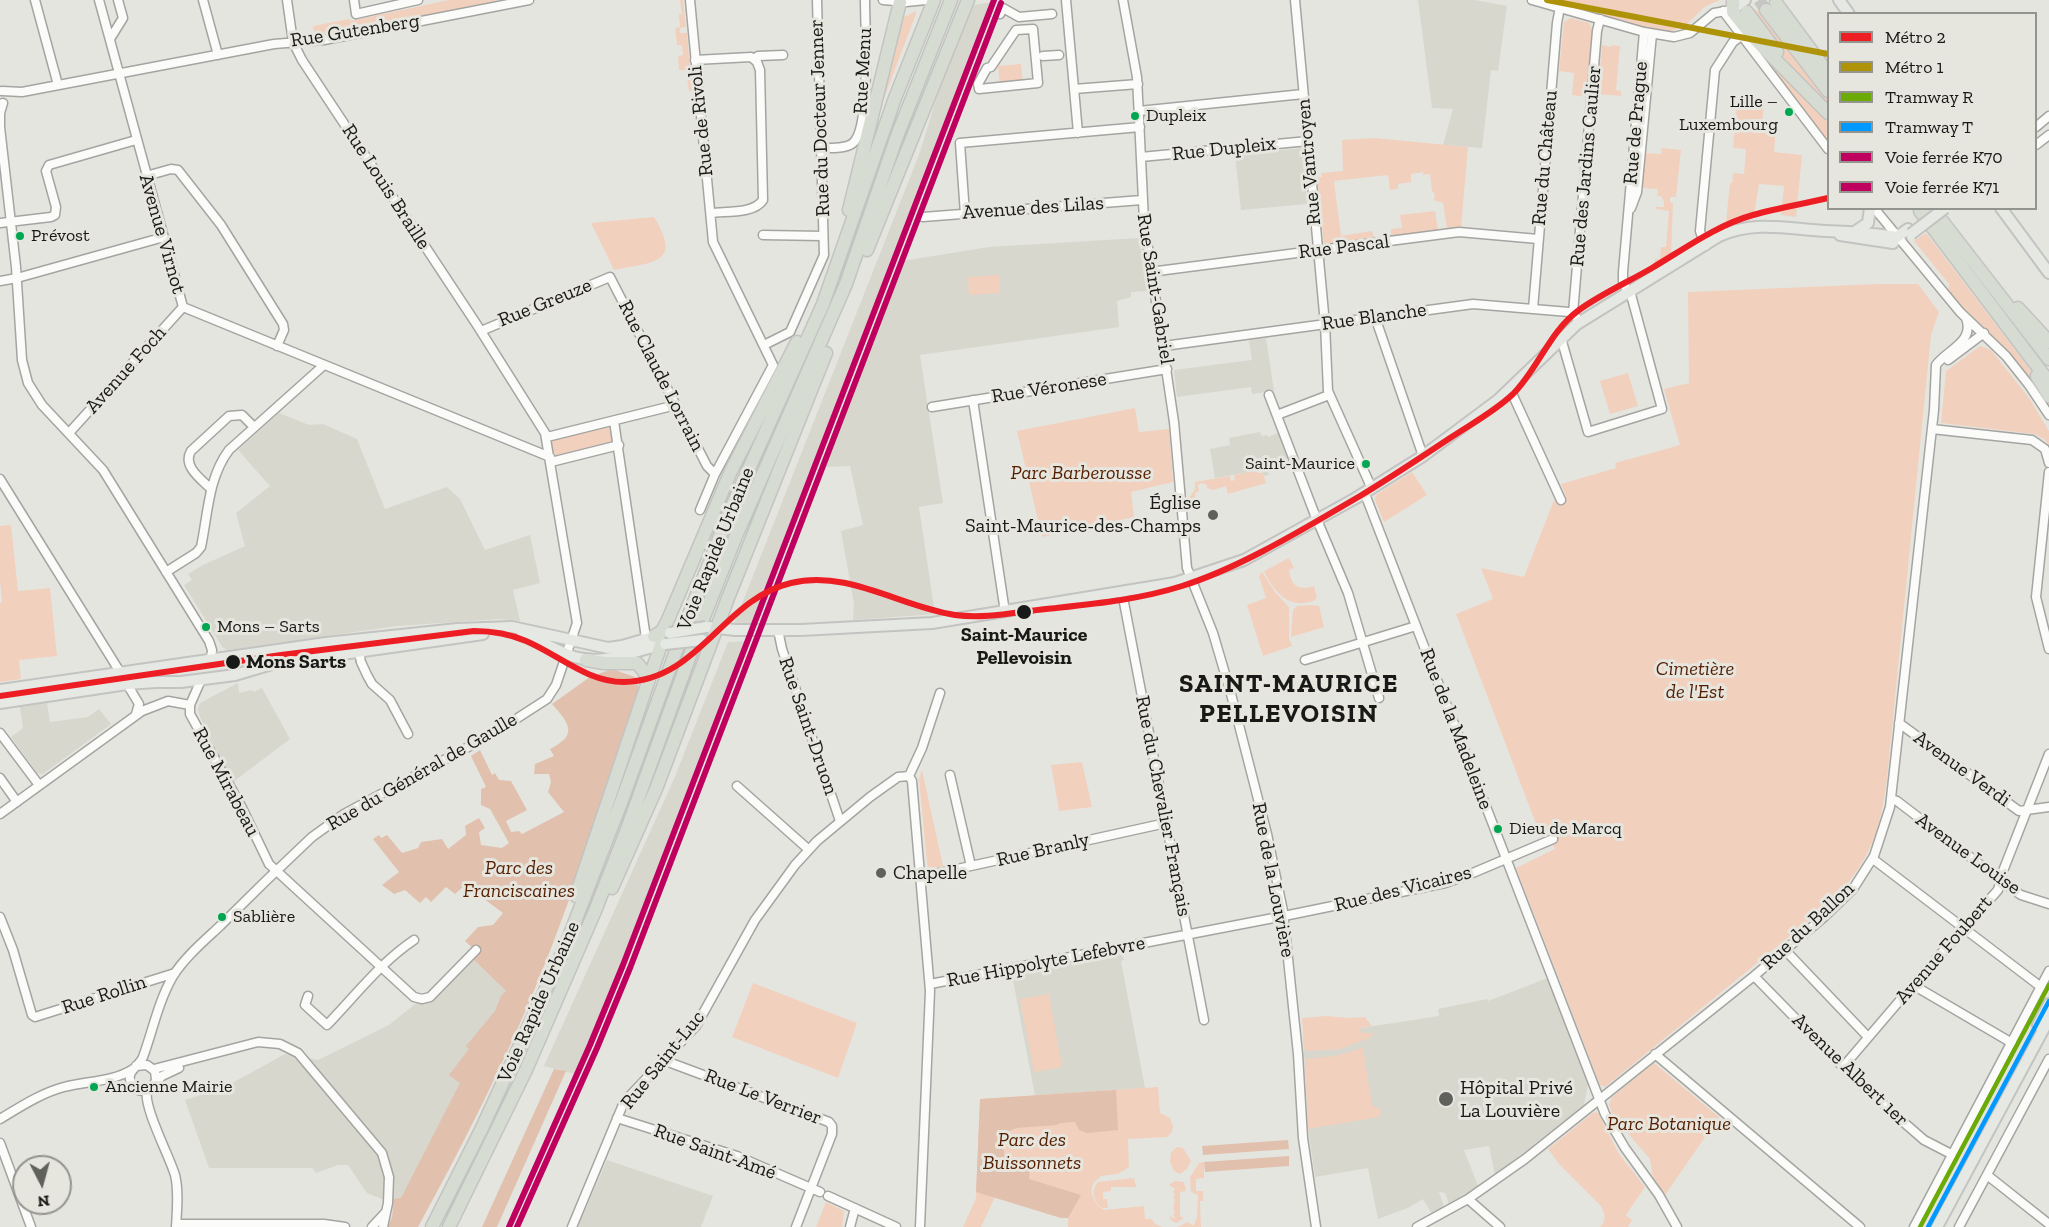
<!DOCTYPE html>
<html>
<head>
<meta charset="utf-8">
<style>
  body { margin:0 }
  #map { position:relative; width:2049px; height:1227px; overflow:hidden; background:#e5e5e0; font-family:"Zilla Slab",serif }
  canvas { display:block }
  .legend { position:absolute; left:1827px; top:12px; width:210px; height:198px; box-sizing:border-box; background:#e6e6df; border:2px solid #94948f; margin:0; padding:8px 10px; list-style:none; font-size:18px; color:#191917 }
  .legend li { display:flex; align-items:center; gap:12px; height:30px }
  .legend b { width:30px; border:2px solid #94948f }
  .north { position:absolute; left:12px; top:1155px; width:60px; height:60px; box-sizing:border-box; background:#e6e6df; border:2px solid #94948f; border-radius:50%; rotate:174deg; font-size:16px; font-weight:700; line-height:24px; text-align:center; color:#191917 }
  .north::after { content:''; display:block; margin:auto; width:21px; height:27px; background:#60605d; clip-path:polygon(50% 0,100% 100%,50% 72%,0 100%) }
</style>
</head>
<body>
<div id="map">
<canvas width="2049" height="1227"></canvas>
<ul class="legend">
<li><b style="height:8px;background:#ed1d24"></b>Métro 2</li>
<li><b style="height:8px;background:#ae9308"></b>Métro 1</li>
<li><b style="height:8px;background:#6cab05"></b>Tramway R</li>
<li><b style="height:8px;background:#09f"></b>Tramway T</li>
<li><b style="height:8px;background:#bf005f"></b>Voie ferrée K70</li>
<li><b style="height:8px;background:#bf005f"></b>Voie ferrée K71</li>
</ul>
<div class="north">N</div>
</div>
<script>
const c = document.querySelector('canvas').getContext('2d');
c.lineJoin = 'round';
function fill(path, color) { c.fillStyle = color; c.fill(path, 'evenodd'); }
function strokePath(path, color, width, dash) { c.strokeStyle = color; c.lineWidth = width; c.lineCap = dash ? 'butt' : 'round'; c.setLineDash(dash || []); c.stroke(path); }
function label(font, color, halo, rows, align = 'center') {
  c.font = font + ' "Zilla Slab",serif'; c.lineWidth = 6; c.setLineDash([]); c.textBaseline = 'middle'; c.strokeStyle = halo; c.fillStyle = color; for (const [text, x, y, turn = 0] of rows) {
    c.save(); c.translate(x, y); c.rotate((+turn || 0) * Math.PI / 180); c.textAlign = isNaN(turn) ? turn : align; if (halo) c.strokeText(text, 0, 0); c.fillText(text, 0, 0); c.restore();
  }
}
fill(new Path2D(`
  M1418 0H1475L1507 6 1498 71 1491 70 1482 148 1443 145 1453 109 1432 108Z
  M997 1 957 99 757 624H734L920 152 941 83 974 5Z
  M1302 148 1307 204 1241 210 1235 155Z
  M1139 238 1147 291 1131 292V297L1117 301 1119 327 920 355 943 503 919 507 935 614 853 620 854 604 841 531 863 525 850 466 824 467 902 261 989 247Z
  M1266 338 1274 391 1252 394 1251 387 1177 397 1174 370 1252 360 1249 340Z
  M279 413 309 425 323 424 357 439 385 509 447 487 460 499 485 550 530 535 540 583 513 590 520 621 499 619 397 626 228 650 223 648 184 585 192 580 188 574 203 565 245 546 236 513 270 486 238 450Z
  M1260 432 1262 436 1267 435 1268 437 1278 433 1289 460 1266 468 1269 475 1264 476 1262 470 1215 478 1210 449 1230 445 1229 438Z
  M750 641 614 994 579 1075 544 1066 674 779 728 642Z
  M238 683 239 693 252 690 254 692 262 688 290 739 233 782 200 717 198 709 200 703Z
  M47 703 50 722 88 717 99 709 111 724 43 774 37 773 11 737 23 728 20 707Z
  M1122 954 1124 960 1121 961 1145 1088 1035 1096 1012 975Z
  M472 958 508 993 402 1207 367 1193 348 1165H338L316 1173 312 1168H209L185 1100 225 1087 285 1054 318 1060 389 1025Z
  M1548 978 1588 1085 1584 1105 1495 1175 1489 1146 1464 1150 1478 1186 1449 1204 1445 1193 1439 1192 1444 1207 1432 1214 1423 1199 1410 1207 1378 1219 1368 1168 1315 1177 1309 1135 1303 1037 1439 1016 1438 1009 1487 999 1488 1001Z
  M607 1160 713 1196 701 1227H578Z`), '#d7d7cd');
fill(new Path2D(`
  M449 0H498V2L316 39 313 26 349 19 350 21Z
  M680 0H683L686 27 680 28V33H687L692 91H689L686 70H679L678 56 683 55 682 45H677L675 28 680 27 679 14H682Z
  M1552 0H1720L1706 6 1686 25 1670 32 1651 29Z
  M1757 10 1828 99V107L1791 67 1751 12Z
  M916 11V14L875 122 900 25 904 17Z
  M1571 18 1589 23 1592 29 1587 97 1572 95 1574 73 1559 71 1564 22Z
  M1733 19 1828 118V144Z
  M1602 45 1611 47V45L1620 46 1616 90 1621 91V96L1598 94Z
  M1021 64 1023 83 1000 85 998 66Z
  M1737 101 1764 103 1762 125 1776 127 1774 152 1802 155 1796 217 1781 215 1784 186 1759 184 1754 215 1737 218 1726 222 1730 183H1732L1733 173 1744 174 1746 149 1733 148Z
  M1375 138 1468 147 1461 227 1447 229 1443 203 1433 200 1435 198 1434 192H1432L1430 174 1423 175V172L1411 174V182L1398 184V189L1390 190 1388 175 1334 181 1341 236 1372 231 1374 238 1324 245 1317 177H1322L1321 173 1343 171 1342 140Z
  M1662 148 1681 150 1676 197H1670V202L1673 203 1671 255 1655 265V259H1660L1661 247H1666L1669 211 1656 209V207H1664V202L1661 196H1657L1658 189 1642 188 1645 153 1661 154Z
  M1435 211 1438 230 1391 236V229L1402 228 1400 215Z
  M654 217C683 264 653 262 614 270L591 223Z
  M1926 233 2028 367 2049 401V409L2003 346 1948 293 1949 284 1914 241Z
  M999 275 1000 293 969 295 968 277Z
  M1879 284H1918L1939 312 1931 335 1887 778C1880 834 1870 859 1833 901L1605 1087 1600 1085 1516 868 1555 849 1548 834 1541 837 1456 614 1493 599 1481 568 1524 577 1554 500 1556 502 1566 497 1561 484 1616 468 1615 463 1680 445 1664 389 1689 383 1688 292Z
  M1980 346 1991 350 2029 398 2049 431V445L2044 439 2034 434 1941 423 1946 371Z
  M1628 373 1638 406 1610 414 1600 381Z
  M1135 408 1139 432 1169 429 1173 482 1131 492 1134 517 1042 537 1017 431Z
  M608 427 612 429 614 442 611 444 557 456C552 453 550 445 553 440Z
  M1257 471 1258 473H1263L1266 483 1228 494 1226 486 1213 490 1207 488V485L1202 483 1198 485 1199 491 1195 493 1196 499 1194 498 1187 502V498H1189L1195 489V482L1230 476 1231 481 1235 480 1234 475Z
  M1412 472 1427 495 1384 522 1375 500 1376 495Z
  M11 525 18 591 50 588 57 656 19 660 21 679 0 682V603L2 602 0 580V526Z
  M1289 558 1294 568 1289 570C1291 586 1299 591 1314 586L1317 598C1313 602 1310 602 1304 603 1284 605 1272 588 1264 571Z
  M1262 572 1275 592 1289 607V638L1292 646 1263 656 1247 605 1266 598 1259 576Z
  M1311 605 1319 606 1324 627 1291 637 1293 610 1297 606Z
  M1082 762 1092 807 1059 811 1051 765Z
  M922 770 943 866 932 869 928 867 927 862 919 779Z
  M753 983 857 1023 838 1078 732 1037Z
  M1049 994 1062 1067 1034 1072 1020 999Z
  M1325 1016 1351 1018 1365 1017 1372 1026 1360 1028 1361 1033H1374L1371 1037 1341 1049 1307 1051 1304 1048 1302 1018Z
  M1363 1048 1372 1105 1382 1111 1379 1117 1308 1129 1305 1059 1335 1056Z
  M1654 1063 1719 1117 1665 1195 1653 1178 1650 1159 1613 1116 1609 1105 1612 1097Z
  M1158 1087 1160 1113 1170 1118 1173 1126 1172 1132 1167 1137 1128 1139 1129 1167 1118 1174 1100 1176V1178C1085 1186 1093 1203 1104 1210L1144 1206 1145 1219H1152L1155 1224 1163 1227H1068V1218H1061L995 1197 981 1227H963L976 1198 980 1099Z
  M1594 1112 1598 1113 1619 1154 1645 1187 1626 1215 1632 1220 1628 1227H1600C1607 1220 1605 1214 1601 1206L1559 1164 1548 1149Z
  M1177 1147 1183 1148 1191 1161 1187 1169 1180 1174 1174 1171 1170 1162 1171 1152Z
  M1204 1162V1178L1196 1179V1191H1203V1201H1200L1201 1227H1177L1188 1222 1193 1226 1197 1218 1198 1195 1191 1192 1190 1177 1199 1163Z
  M1134 1178 1136 1187H1111V1191L1103 1192V1199H1107L1108 1208H1102C1094 1201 1090 1191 1098 1182Z
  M1175 1181 1184 1182 1186 1191 1180 1192V1216L1184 1218 1176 1223 1171 1220 1169 1215 1174 1219 1175 1217 1173 1215 1175 1212 1173 1210 1175 1199 1173 1197 1175 1194 1173 1192 1175 1189 1169 1185Z
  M826 1202 844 1211 842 1227H816Z`), '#f2d0be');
fill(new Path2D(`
  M612 669 635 677 640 691C609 785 578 881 541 974 506 1060 463 1145 418 1227H388L392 1217 394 1199 401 1198 460 1083 449 1075 469 1049 466 1046 495 1011 501 996 506 991 472 958 475 950 465 941 478 927 493 925 503 913 465 885 455 894 446 887 431 902 426 897 420 903 405 890 394 894 382 885 399 872 373 839 379 835 381 838 387 835 402 853 418 848 421 842 442 839 448 849 466 835 465 826 479 818 485 828 479 832 481 845 502 848 509 843 490 809 481 805V789L486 787 471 756 480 750 492 775 495 773 499 780 511 781 527 810 506 821 511 832 519 831 522 834 564 812 548 792 551 782 549 774H534L535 764 554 756 550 749C578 735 570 724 552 704L590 677Z
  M554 1069 566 1071 497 1227H482Z
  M1116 1090 1118 1130 1087 1133 1079 1130 1075 1122 1061 1123 1056 1125 1016 1128 1008 1132 1003 1144 1006 1170 1030 1168 1029 1179 1081 1195 1068 1218H1061L976 1192 980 1099Z
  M1288 1140 1289 1149 1203 1155 1202 1146Z
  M1289 1156V1166L1205 1172 1204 1162Z`), '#e1c0ae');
strokePath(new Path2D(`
  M1759 0 1766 10`), '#c6c6c2', 12, [12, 6]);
const minor = new Path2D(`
  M35 0 58 85
  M99 0 183 307 550 457
  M203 0 218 55
  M354 0 356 14 418 0
  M690 0 713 242 773 365 715 474 700 510
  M883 0 906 2 926 0
  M1066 0 1078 133
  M1123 0 1137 77 1144 221 1174 422 1187 568 1213 633 1231 694 1267 834 1283 911 1298 1054 1303 1138 1316 1227
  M1295 0 1325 324 1328 391 1372 489
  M1532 0 1644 32 1674 37 1690 33 1714 13 1732 10
  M1723 11 1828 149
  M1000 14 1003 8 1019 17 1052 14
  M1033 29 1038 83 979 89 978 84 987 68 991 67 1016 30Z
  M110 39 123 18 118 0
  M1043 56 1059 55
  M754 59 758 56 783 55
  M695 60 751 57 757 62 760 70 763 200C754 214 726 211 711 213
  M1074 89 1138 84
  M2 91 22 92 274 44 324 40 529 0
  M3 103 0 113V127L16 267 22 360 28 383 42 405 103 470 209 641 212 650 211 659
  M1139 111 1303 94
  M2036 127 2049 116
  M2036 145 2049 135
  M821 148C830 148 846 149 853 143 871 127 865 27 865 0
  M1141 157 1308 141
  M146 176 171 169 178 170 221 225 283 324 284 330 277 346
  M1631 208 1637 192 1652 34
  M1874 208 1960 312 2006 356 2029 385 2049 415
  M965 214 960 143 1140 127
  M923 217 1142 200
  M0 223 51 217 55 215 56 207 46 171 49 165 136 140
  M763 235 823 236
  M1705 246 1700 231 1715 70 1733 42 1741 36
  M1150 272 1459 232 1538 239
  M0 281 17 278 164 237
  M1628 293 1623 281V272L1644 32
  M1533 309 1557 23 1560 7
  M1573 313 1597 31 1600 19
  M1375 317 1423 456
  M481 331 610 277 707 466 715 474
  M1561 338 1588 432 1662 409 1630 291
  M764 345 790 332 824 255 817 0
  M1164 346 1473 304 1569 312 1573 313 1580 322
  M1948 360 1984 333
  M1510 389 1561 500
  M1269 395 1315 515 1348 593 1379 698
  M973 400 1005 612
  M932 407 1167 369
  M1277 415 1329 395
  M614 421 646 638
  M1932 429 2032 440 2045 449 2049 463
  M69 433 183 307
  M547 437 676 405
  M551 462 619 445
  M2049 472 2036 597 2049 649
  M0 479 120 672
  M211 489C201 479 182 466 191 451L229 416 242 415 254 427
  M1365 494 1605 1114 1625 1148 1659 1195 1677 1227
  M166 572 196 553 201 547C208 514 208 478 229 450L324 365
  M1122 592 1204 1020
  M778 630 782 649 840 821
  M358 648 361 662 367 675 372 684 390 700 408 734
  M1305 660 1416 626
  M201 680 190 705V714L242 808 269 864 414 997 422 999 430 997 476 950
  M127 684 139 704 136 714
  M1899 723 2019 811 2049 807
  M0 733 39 785
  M950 775 971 866
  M909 776 912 781 930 991 920 1227
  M909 776 922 748 940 693
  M0 778 17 802
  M737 786 808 849
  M1891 799 1897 801 2012 889 2021 895 2049 904
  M0 814 142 711 168 701 190 705
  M1873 859 2041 987
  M921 877 1166 823
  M0 917 13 950 32 1015 35 1017 175 973
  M1785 950 1868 1037
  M1754 976 1843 1067 1893 1113 1924 1140 1953 1155
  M930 984 1284 916 1445 883 1468 875 1553 839
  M1913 985 2012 1043
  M308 996 305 1005 327 1025C355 996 381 962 414 940
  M1655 1054 1860 1227
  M663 1060 829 1122 832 1126V1134L796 1227
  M136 1066 147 1065 155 1071 156 1080C152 1091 139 1096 132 1084 124 1072 139 1067 143 1057 153 1030 158 1002 173 976 185 957 204 941 220 926 250 896 281 866 312 837L344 814 496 732 547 699 556 685 577 623 545 433 477 325 302 60 293 42 287 0
  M1843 1067 1913 985 1998 890 2003 871 2049 754
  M154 1069 258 1042 280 1044 298 1053 382 1153 389 1177 388 1203 383 1227
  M156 1082 162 1076 179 1068
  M147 1090C143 1107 169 1155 175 1175 179 1191 177 1210 176 1227
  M617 1118 737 1156 820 1192
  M0 1119C20 1107 41 1093 64 1087 86 1081 113 1082 133 1069
  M0 1143 31 1227
  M1987 1175 2049 1224
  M828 1196 896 1227
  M1468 1199 1500 1227
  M177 1224H324L345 1227
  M372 1227 385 1213
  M572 1227 624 1102 696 1026 755 920 795 865 817 841 870 797 898 777 909 776
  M850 1227 855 1208
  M1417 1227 1468 1199 1525 1159 1754 976 1824 917 1853 889 1874 856 1890 807 1934 410 1936 365C1948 349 1975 342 1966 318
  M1914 1227 2049 971
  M1959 1227 2049 1059`);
const major = new Path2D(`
  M1839 0 1849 14
  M1732 10 1745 0
  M2001 208 2049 273
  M1856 231 1868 223 1870 208
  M1840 235 1893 243
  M709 627 735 630H801L932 623 1175 583 1244 560 1356 498 1423 456 1498 400 1577 324 1719 236C1755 220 1789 229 1826 231 1850 232 1873 233 1897 237L1908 229
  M522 634C540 640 556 651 574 657 606 666 634 650 665 644
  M0 690 326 643 457 629 512 627 608 648 622 646 660 635
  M0 703 127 684 156 682H181L235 675 272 664 483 634
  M2038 1025 2049 1004
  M1937 1227 2049 1019`);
const highway = new Path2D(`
  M1733 0V12L1753 37 1828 113
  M1776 3 1828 73
  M1766 10 1828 91
  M1747 12 1777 52
  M1932 208 2049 359
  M849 210 900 2
  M1920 211 2049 382
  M867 250 968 0
  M2018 308 2049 342
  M2037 376 2049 396
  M654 636 662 631 667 622 731 471 797 342
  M586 660 604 663H637L646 674 647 685
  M612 888 656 789 728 598 826 353
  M576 896 647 685 661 645 670 634
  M432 1227 482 1128 565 947 622 800 690 612 729 513 823 304 895 98 934 0
  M449 1227 526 1070 595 911 626 832 705 614 736 536 846 284 897 136 951 0`);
strokePath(minor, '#a4a4a1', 11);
strokePath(major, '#c3c3c1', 14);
strokePath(highway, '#c3c3c1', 15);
strokePath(minor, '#fbfbfa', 8);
strokePath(major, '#e5e8e3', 10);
strokePath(highway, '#d6dcd2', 12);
const majorBridge = new Path2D(`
  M1911 234 1945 208
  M670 633 706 627
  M665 644 702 640`);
strokePath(majorBridge, '#c3c3c1', 14, []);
strokePath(majorBridge, '#e5e8e3', 10);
strokePath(new Path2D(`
  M509 1227 590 1045 623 965 994 0`), '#bf005f', 6);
strokePath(new Path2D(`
  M517 1227 597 1048 630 968 1001 3`), '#bf005f', 6);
strokePath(new Path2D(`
  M1920 1227 2049 985`), '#6cab05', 4.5);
strokePath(new Path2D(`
  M1928 1227 2049 1001`), '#09f', 4.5);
strokePath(new Path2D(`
  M0 696 281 655 474 631C492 631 510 634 526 641 559 655 587 682 624 682 699 681 723 599 791 583 847 569 901 607 955 615 985 619 1016 612 1046 609 1092 604 1138 600 1182 586 1242 567 1305 528 1360 496 1390 478 1420 458 1450 438 1471 424 1494 412 1513 394 1538 369 1549 332 1579 310 1601 294 1628 282 1652 268 1684 249 1717 225 1753 215 1777 208 1803 204 1828 198`), '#ed1d24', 6);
strokePath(new Path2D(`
  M1547 0 1828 54`), '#ae9308', 6);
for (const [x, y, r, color] of [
  [1789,112,5,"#00a651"],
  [1135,116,5,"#00a651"],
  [20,236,5,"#00a651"],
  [1366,464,5,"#00a651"],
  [1213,515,6,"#60605d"],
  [1024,612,8,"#191917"],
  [206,627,5,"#00a651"],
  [233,662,8,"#191917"],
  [1498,829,5,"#00a651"],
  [881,873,6,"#60605d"],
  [222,917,5,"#00a651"],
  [94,1087,5,"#00a651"],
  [1446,1099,8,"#60605d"]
]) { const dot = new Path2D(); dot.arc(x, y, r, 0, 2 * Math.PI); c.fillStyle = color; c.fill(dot); strokePath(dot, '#e6e6df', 2); }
label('18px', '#191917', '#e6e6df', [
  ["Lille –",1778,102,"right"],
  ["Luxembourg",1778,125,"right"],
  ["Dupleix",1146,116],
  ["Prévost",31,236],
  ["Saint-Maurice",1355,464,"right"],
  ["Mons – Sarts",217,627],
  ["Dieu de Marcq",1509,829],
  ["Sablière",233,917],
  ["Ancienne Mairie",105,1087]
], 'left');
label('20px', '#191917', '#e6e6df', [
  ["Rue Gutenberg",355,31,-9],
  ["Rue Menu",863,71,-87],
  ["Rue du Docteur Jenner",820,118,-92],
  ["Rue de Rivoli",701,121,-96],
  ["Rue de Prague",1636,123,-85],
  ["Rue Dupleix",1224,149,-6],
  ["Rue du Château",1545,158,-85],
  ["Rue Vantroyen",1309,162,-95],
  ["Rue des Jardins Caulier",1586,166,-85],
  ["Rue Louis Braille",386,187,57],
  ["Avenue des Lilas",1033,208,-4],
  ["Avenue Virnot",162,234,74],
  ["Rue Pascal",1344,247,-7],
  ["Rue Saint-Gabriel",1155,289,81],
  ["Rue Greuze",545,303,-22],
  ["Rue Blanche",1374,317,-8],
  ["Avenue Foch",126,370,-48],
  ["Rue Claude Lorrain",661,376,63],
  ["Rue Véronese",1049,388,-9],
  ["Voie Rapide Urbaine",716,549,-68],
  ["Rue Saint-Druon",808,726,71],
  ["Rue de la Madeleine",1456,729,69],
  ["Avenue Verdi",1962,769,36],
  ["Rue du Général de Gaulle",422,772,-30],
  ["Rue Mirabeau",226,782,62],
  ["Rue du Chevalier Français",1163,806,79],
  ["Rue Branly",1043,850,-13],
  ["Avenue Louise",1968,854,36],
  ["Rue de la Louvière",1273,880,79],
  ["Rue des Vicaires",1403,889,-14],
  ["Rue du Ballon",1808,926,-43],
  ["Avenue Foubert",1944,950,-49],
  ["Rue Hippolyte Lefebvre",1046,962,-11],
  ["Rue Rollin",104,995,-18],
  ["Voie Rapide Urbaine",539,1002,-66],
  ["Rue Saint-Luc",663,1060,-51],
  ["Avenue Albert 1er",1850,1070,44],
  ["Rue Le Verrier",763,1097,21],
  ["Rue Saint-Amé",715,1152,20]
]);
label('italic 20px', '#551e01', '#e6e6df', [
  ["Parc Barberousse",1081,473],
  ["Cimetière",1695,669],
  ["de l'Est",1695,692],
  ["Parc des",519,868],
  ["Franciscaines",519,891],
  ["Parc Botanique",1669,1124],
  ["Parc des",1032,1140],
  ["Buissonnets",1032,1163]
]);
label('20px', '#191917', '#e6e6df', [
  ["Église",1201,503,"right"],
  ["Saint-Maurice-des-Champs",1201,526,"right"],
  ["Chapelle",893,873],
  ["Hôpital Privé",1460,1088],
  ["La Louvière",1460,1111]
], 'left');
label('bold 20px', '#191917', '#e6e6df', [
  ["Saint-Maurice",1024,635],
  ["Pellevoisin",1024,658],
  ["Mons Sarts",246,662,"left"]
]);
c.letterSpacing = '1.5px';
label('bold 26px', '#191917', '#e6e6df', [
  ["SAINT-MAURICE",1289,685],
  ["PELLEVOISIN",1289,715]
]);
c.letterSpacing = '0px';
</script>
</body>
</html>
